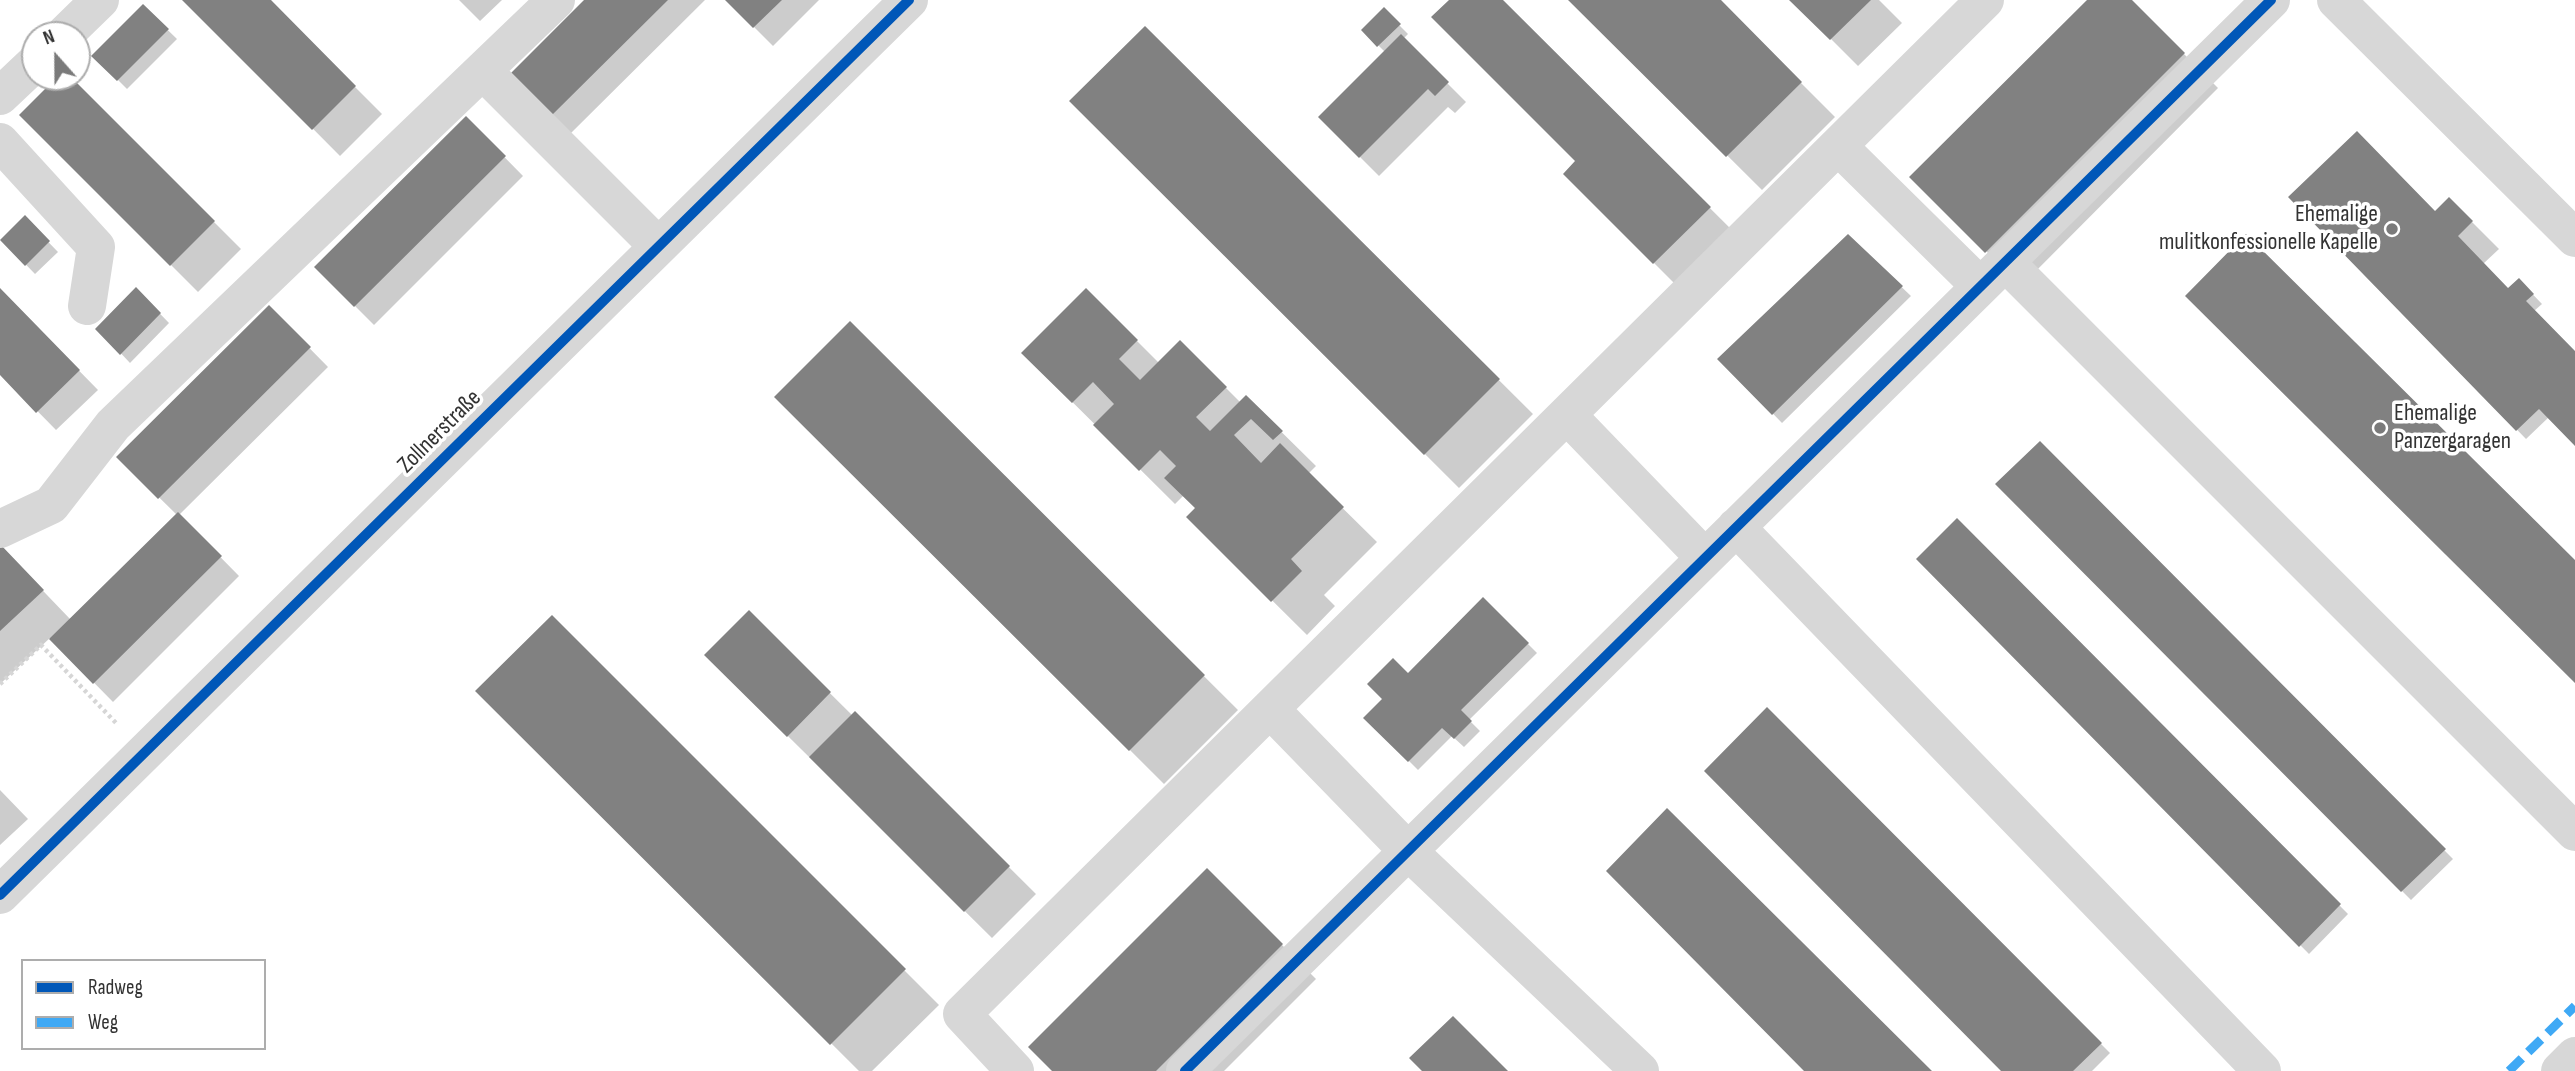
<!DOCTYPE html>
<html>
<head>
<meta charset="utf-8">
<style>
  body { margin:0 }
  #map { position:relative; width:2575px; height:1071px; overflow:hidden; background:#fff; font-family:"Sofia Sans Condensed",sans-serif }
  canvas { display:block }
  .legend { position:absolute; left:21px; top:959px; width:245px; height:91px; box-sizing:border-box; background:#fff; border:2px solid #adadad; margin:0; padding:9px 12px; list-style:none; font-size:21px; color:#333 }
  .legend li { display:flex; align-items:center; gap:14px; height:35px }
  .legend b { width:35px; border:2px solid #adadad }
  .north { position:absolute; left:21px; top:21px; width:70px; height:70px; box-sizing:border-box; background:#fff; border:2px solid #adadad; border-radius:50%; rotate:339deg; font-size:19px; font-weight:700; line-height:28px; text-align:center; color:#333 }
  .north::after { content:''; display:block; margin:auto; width:24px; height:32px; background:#7a7a7a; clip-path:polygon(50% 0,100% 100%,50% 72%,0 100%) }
</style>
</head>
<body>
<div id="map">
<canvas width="2575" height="1071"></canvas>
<ul class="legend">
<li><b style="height:9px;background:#0057b8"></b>Radweg</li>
<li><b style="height:9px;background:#3fa9f5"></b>Weg</li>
</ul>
<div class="north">N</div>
</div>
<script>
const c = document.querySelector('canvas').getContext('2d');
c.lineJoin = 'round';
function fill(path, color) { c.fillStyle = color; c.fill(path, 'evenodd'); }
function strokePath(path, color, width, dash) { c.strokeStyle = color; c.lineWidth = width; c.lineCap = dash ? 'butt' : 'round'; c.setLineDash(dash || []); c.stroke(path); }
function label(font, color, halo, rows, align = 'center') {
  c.font = font + ' "Sofia Sans Condensed",sans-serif'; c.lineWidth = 7; c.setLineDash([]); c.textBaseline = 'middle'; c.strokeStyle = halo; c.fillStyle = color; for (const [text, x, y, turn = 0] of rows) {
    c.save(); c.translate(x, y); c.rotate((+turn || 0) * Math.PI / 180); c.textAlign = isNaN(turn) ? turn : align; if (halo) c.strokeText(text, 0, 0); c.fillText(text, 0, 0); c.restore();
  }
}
fill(new Path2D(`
  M185 0H268L382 114 340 156Z
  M459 0H502L480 21Z
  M586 0H705L570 134 511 75Z
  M727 0H819L773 46Z
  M1451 0H1501L1744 242 1688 297 1565 174 1578 161Z
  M1571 0H1718L1835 117 1762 190Z
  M1792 0H1879L1902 23 1858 66Z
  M2089 0H2130L2218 88 2021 286 1912 177Z
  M143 6 177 39 127 89 94 56Z
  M1384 10 1408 34 1403 39 1466 102 1455 113 1448 107 1379 176 1320 117 1385 52 1363 30Z
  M1145 28 1533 414 1459 488 1071 101Z
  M60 77H69L241 249 198 292 21 115Z
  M466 118 523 176 374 325 316 267Z
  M2291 197 2435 213 2449 199 2499 249 2483 264 2509 290 2519 280 2542 304 2534 311 2575 354V443L2549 417 2526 439Z
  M25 218 58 252 35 274 2 240Z
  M1848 236 1911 296 1782 423 1720 359Z
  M136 289 169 323 130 363 98 329Z
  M0 290 98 390 56 430 0 373Z
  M1086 290 1159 363 1180 342 1241 403 1246 397 1316 466 1308 474 1377 542 1324 595 1335 606 1307 635 1188 517 1197 508 1184 495 1175 504 1023 353Z
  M269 307 328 367 179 515 239 576 113 702 50 638 0 684V546L71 620 177 515 118 457Z
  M850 324 1238 710 1164 784 776 397Z
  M2040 443 2453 859 2411 900 1997 484Z
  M1957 521 2348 914 2309 954 1919 559Z
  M1483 599 1537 653 1469 720 1480 731 1464 747 1452 736 1418 770 1366 718Z
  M749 613 853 716 855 714 1036 894 992 938 706 655Z
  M552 618 939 1005 872 1071H859L478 691Z
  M1767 710 2110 1053 2092 1071H2003Z
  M0 790 28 819 0 845Z
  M1207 870 1316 979 1224 1071H1055Z`), '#0003');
fill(new Path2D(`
  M182 0H271L356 86 312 130Z
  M584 0H668L551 116 509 75Z
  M725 0H782L753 28Z
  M1449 0H1503L1711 207 1653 264 1563 174 1575 161 1431 17Z
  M1568 0H1721L1802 82 1726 157Z
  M1789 0H1871L1830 40Z
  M2087 0H2132L2185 53 1985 253 1909 177Z
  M143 4 169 29 117 81 91 56Z
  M1384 7 1401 24 1377 47 1361 30Z
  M1145 26 1500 379 1424 455 1069 101Z
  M1401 34 1449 82 1435 96 1428 89 1359 158 1318 117Z
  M57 77H71L215 221 170 266 19 115Z
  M466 116 506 156 354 307 314 267Z
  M2357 131 2435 211 2449 197 2473 221 2458 236 2508 288 2519 278 2534 294 2526 301 2575 351V446L2539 409 2516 431 2288 197Z
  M25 215 50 241 25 266 0 240Z
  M1848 234 1903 286 1772 415 1717 359Z
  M2246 234 2575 560V683L2185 296Z
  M136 287 161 313 120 355 95 329Z
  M0 288 80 370 36 413 0 375Z
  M1086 288 1138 340 1119 359 1140 380 1180 340 1227 387 1196 417 1210 431 1246 395 1283 431 1273 440 1251 419 1234 435 1261 463 1280 443 1344 507 1291 559 1302 571 1271 602 1186 517 1195 508 1164 478 1176 466 1160 450 1139 471 1093 425 1114 404 1093 382 1072 403 1021 353Z
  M269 305 311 347 158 499 116 457Z
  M850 321 1205 675 1129 751 774 397Z
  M2040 441 2446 849 2401 892 1995 484Z
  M178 512 222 556 93 684 49 639Z
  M1957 518 2341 904 2299 947 1916 559Z
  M0 544 44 590 0 631Z
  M1483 597 1529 643 1461 710 1472 721 1454 739 1442 728 1408 762 1363 718 1382 699 1367 684 1393 658 1408 673Z
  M749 610 831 692 787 737 704 655Z
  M552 615 906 969 830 1045 475 691Z
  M1767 707 2102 1043 2073 1071H2001L1704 771Z
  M855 711 1010 866 964 912 809 757Z
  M1667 808 1932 1071H1804L1606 871Z
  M1207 868 1283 944 1156 1071H1052L1028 1047Z
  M1453 1016 1508 1071H1422L1409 1058Z`), '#818181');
strokePath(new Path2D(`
  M0 684 41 645 117 724`), '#d6d6d6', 4.5, [3.5, 3.5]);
strokePath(new Path2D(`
  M2336 0 2575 238
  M64 35 100 0
  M483 71 658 246
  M0 96 35 63
  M0 142 96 247 87 306
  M1838 146 1980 286
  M2005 262 2575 832
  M1567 415 1705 558
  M1736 527 2262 1071
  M0 529 51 505 113 425 556 0
  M1270 709 1408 851 1640 1071
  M0 895 909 0
  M1015 1071 962 1014 1985 0
  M1185 1071 2271 0
  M2560 1071 2575 1056`), '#d7d7d7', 38);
strokePath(new Path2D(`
  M2509 1071 2575 1006`), '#3fa9f5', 9, [18, 9]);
strokePath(new Path2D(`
  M0 895 909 0
  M1185 1071 2271 0`), '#0057b8', 10);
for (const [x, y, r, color] of [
  [2392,229,7,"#7a7a7a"],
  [2380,428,7,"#7a7a7a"]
]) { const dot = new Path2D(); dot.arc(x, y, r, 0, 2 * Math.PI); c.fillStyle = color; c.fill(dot); strokePath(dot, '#fff', 2.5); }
label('24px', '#333', '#fff', [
  ["Ehemalige",2378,215],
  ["mulitkonfessionelle Kapelle",2378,243],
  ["Ehemalige",2394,414,"left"],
  ["Panzergaragen",2394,442,"left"]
], 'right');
label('24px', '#333', '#fff', [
  ["Zollnerstraße",440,432,-45]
]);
</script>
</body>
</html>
